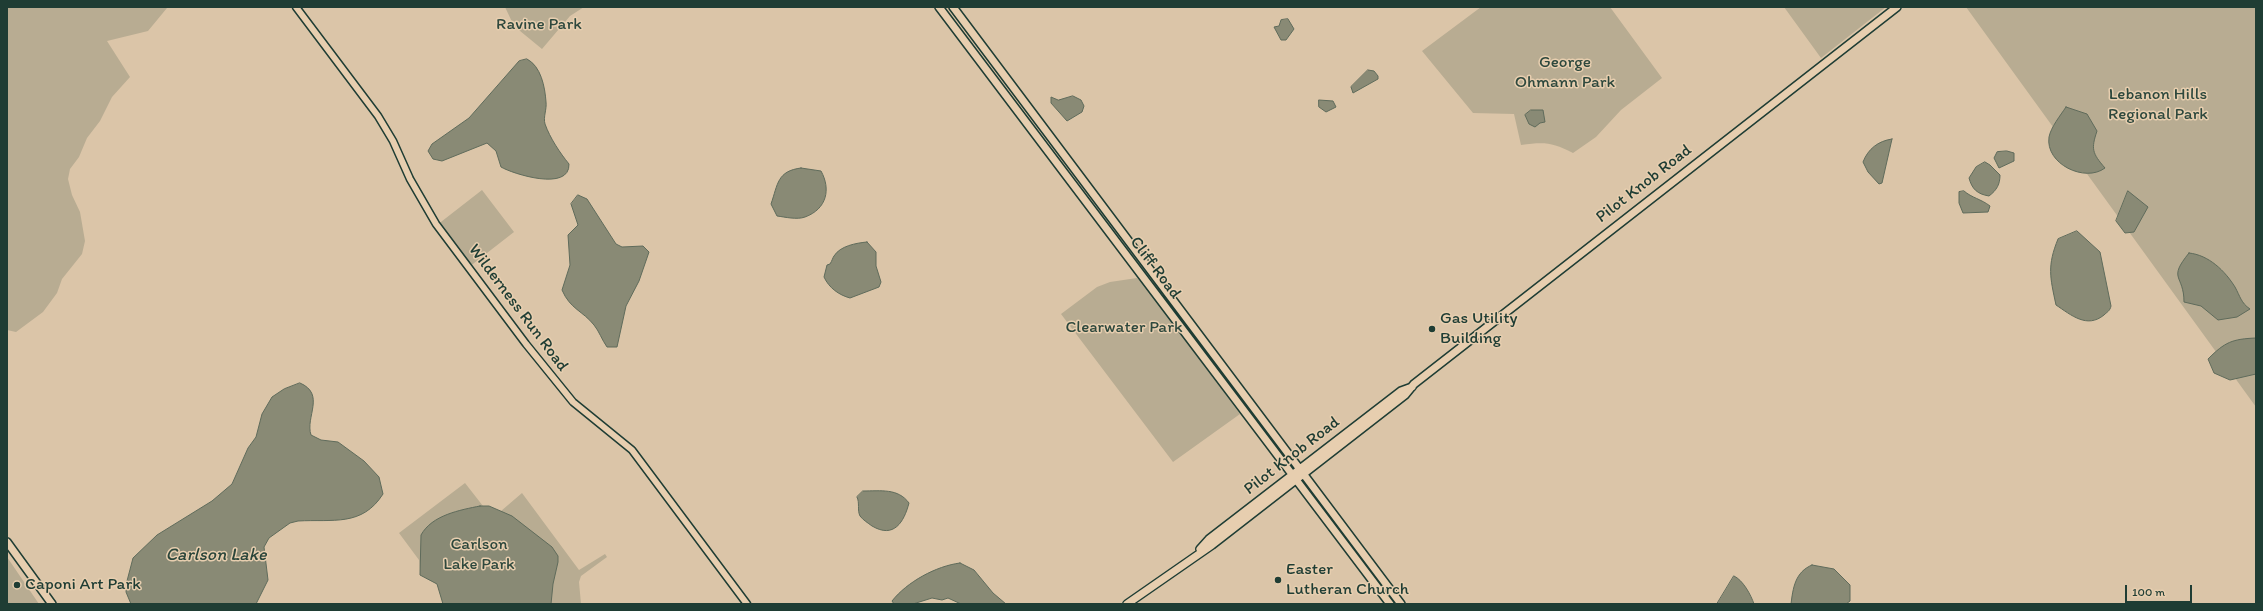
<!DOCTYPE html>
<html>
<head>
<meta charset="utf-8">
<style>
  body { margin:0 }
  #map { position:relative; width:2263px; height:611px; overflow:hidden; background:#dbc5a8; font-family:Itim,sans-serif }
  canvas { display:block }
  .frame { position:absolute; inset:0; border:8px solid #1f3d34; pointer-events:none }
  .scale { position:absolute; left:2125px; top:585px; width:67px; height:18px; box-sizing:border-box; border:2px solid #1f3d34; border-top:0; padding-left:5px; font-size:12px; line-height:14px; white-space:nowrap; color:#1f3d34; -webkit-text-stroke:3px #e7ceaf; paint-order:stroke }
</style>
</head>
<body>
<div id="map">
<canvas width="2263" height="611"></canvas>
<div class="frame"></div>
<div class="scale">100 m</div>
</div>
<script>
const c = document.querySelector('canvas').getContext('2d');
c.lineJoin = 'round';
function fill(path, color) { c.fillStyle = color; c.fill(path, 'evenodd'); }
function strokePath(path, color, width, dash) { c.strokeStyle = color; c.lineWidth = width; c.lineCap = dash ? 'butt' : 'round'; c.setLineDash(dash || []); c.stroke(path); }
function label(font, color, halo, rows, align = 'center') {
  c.font = font + ' Itim,sans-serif'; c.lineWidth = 3; c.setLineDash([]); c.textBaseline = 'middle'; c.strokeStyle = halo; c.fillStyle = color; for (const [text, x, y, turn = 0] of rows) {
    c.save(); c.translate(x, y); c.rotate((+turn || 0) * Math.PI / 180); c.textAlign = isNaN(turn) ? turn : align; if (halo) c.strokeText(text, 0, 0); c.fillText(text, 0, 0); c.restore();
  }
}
fill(new Path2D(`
  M7 7 167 8 148 31 107 41 130 77 112 97 100 121 87 138 79 157 70 169 68 179 72 195 80 212 85 241 82 254 62 279 57 293 43 312 16 332 7 330Z
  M505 7H584L570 16 542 49 514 26Z
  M1481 7H1610L1662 78 1621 110 1596 137 1573 153C1552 142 1544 142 1521 145L1514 114 1473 113 1422 51Z
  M1784 7H1886L1821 58Z
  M1966 7H2256V407Z
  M482 190 514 232 469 267 437 225Z
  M1137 278 1145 286 1240 414 1173 462 1061 314 1097 287 1110 282Z
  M465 483 483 506 501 511 522 493 579 570 605 554 607 557 581 576 579 582 581 604H443L437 584 420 575 419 560 399 533Z
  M7 557 39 604H7Z`), '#b8ac92');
const water = new Path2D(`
  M1288 19 1294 29 1286 40H1281L1274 27 1279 26 1281 20Z
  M527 59C541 66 545 87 546 102 547 109 543 117 545 124 550 138 560 153 569 164 570 192 513 174 501 167L496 151 487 143 442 161 433 159 428 151 432 144 469 118 519 61Z
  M1368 70 1374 71 1378 76V79L1353 93 1351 87Z
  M1073 96 1081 100 1084 106 1082 112 1067 121 1051 103V97L1058 100Z
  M1319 100 1333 101 1336 107 1326 112 1319 107Z
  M2066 107 2087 114 2097 131C2091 149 2092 153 2105 168 2085 183 2045 164 2049 137 2051 127 2060 116 2066 107Z
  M1531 110H1543L1545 122 1540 123 1535 127 1529 124 1525 115Z
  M1892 139 1882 183 1879 184 1868 172 1863 162C1868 149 1878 141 1892 139Z
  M2007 151 2014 153V161L1999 168 1994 158 1997 152Z
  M1985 162 1990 165 2000 175C2000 184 1997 190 1989 196 1977 194 1972 189 1969 178L1976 167Z
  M801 168 821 171C831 189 827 209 805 217 797 220 785 217 777 216L771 204C778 184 777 171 801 168Z
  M1964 191C1972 198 1981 199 1990 206L1988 212 1963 213 1959 203V192Z
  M2128 191 2148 207 2134 232 2125 233 2116 221Z
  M578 195 587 199 616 244 622 247 643 246 649 252 639 281 626 306 617 347H607C602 340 599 331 594 325 583 311 570 309 562 290L570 265 568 235 578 225 571 204Z
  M2077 231 2100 252 2111 306C2110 311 2107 312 2104 315 2087 329 2071 315 2056 305 2050 277 2047 266 2058 239Z
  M867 242 876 252V266L881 282 879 287 850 298C839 295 829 288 824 277L827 265 830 264C832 261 833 257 834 256 840 246 856 243 867 242Z
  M2189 253C2209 255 2225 271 2235 287 2240 296 2241 303 2250 309L2237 317 2218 320 2201 306 2184 302C2184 274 2167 280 2189 253Z
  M2256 338V374L2230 380 2214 373 2208 359C2225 342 2232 339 2256 338Z
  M300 383C326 394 305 417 311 435L321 440 338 442 364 461 379 477 383 494C362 527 333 519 298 521L290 523 269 538 264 547 268 580 256 604H131L126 592 127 581 133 558 157 535 212 501 232 484 248 448 256 437 262 414 272 397 284 389Z
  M863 491C881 491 898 488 909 503 904 522 894 539 872 526 868 523 863 520 860 516 857 510 860 503 857 497Z
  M480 506H489L512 516 552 547 558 556V562L553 584 551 604H443L437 584 420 575 421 535C432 515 460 510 480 506Z
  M960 563 974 570 993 593 1006 604H961L948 598 942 600 932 598 913 604H894L892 601C907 582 936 566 960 563Z
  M1812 565 1834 569 1850 585V601L1846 604H1791C1793 588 1795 572 1812 565Z
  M1734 576C1743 580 1751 595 1754 604H1717Z`);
fill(water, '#898a75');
strokePath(water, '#5f6b5b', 1);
const minor = new Path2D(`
  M296 7 378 116 393 141 410 179 436 224 526 344 573 402 632 450 747 604`);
const major = new Path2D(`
  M939 7 1390 604
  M953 7 1401 604
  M7 542 52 604
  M1200 549 1209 539 1401 391 1412 387
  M1127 604 1212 545 1405 395 1414 384 1897 7`);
strokePath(minor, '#1f3d34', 9);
strokePath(major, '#1f3d34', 10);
strokePath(minor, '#e7ceaf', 6);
strokePath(major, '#e7ceaf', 7);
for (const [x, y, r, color] of [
  [1432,329,4,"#1f3d34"],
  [1278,580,4,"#1f3d34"],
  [17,585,4,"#1f3d34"]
]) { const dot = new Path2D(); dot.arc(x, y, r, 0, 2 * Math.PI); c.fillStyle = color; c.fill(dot); strokePath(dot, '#e7ceaf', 1.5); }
label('17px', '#2e483d', '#e7ceaf', [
  ["Ravine Park",539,25],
  ["George",1565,63],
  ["Ohmann Park",1565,83],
  ["Lebanon Hills",2158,95],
  ["Regional Park",2158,115],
  ["Clearwater Park",1124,328],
  ["Carlson",479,545],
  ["Lake Park",479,565]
]);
label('17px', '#1f3d34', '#e7ceaf', [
  ["Pilot Knob Road",1644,184,-38],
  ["Cliff Road",1155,268,53],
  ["Wilderness Run Road",518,308,53],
  ["Pilot Knob Road",1292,456,-38]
]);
label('17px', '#1f3d34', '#e7ceaf', [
  ["Gas Utility",1440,319],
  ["Building",1440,339],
  ["Easter",1286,570],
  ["Lutheran Church",1286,590],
  ["Caponi Art Park",25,585]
], 'left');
label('italic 18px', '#2a453a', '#e7ceaf', [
  ["Carlson Lake",216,555]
]);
</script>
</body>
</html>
